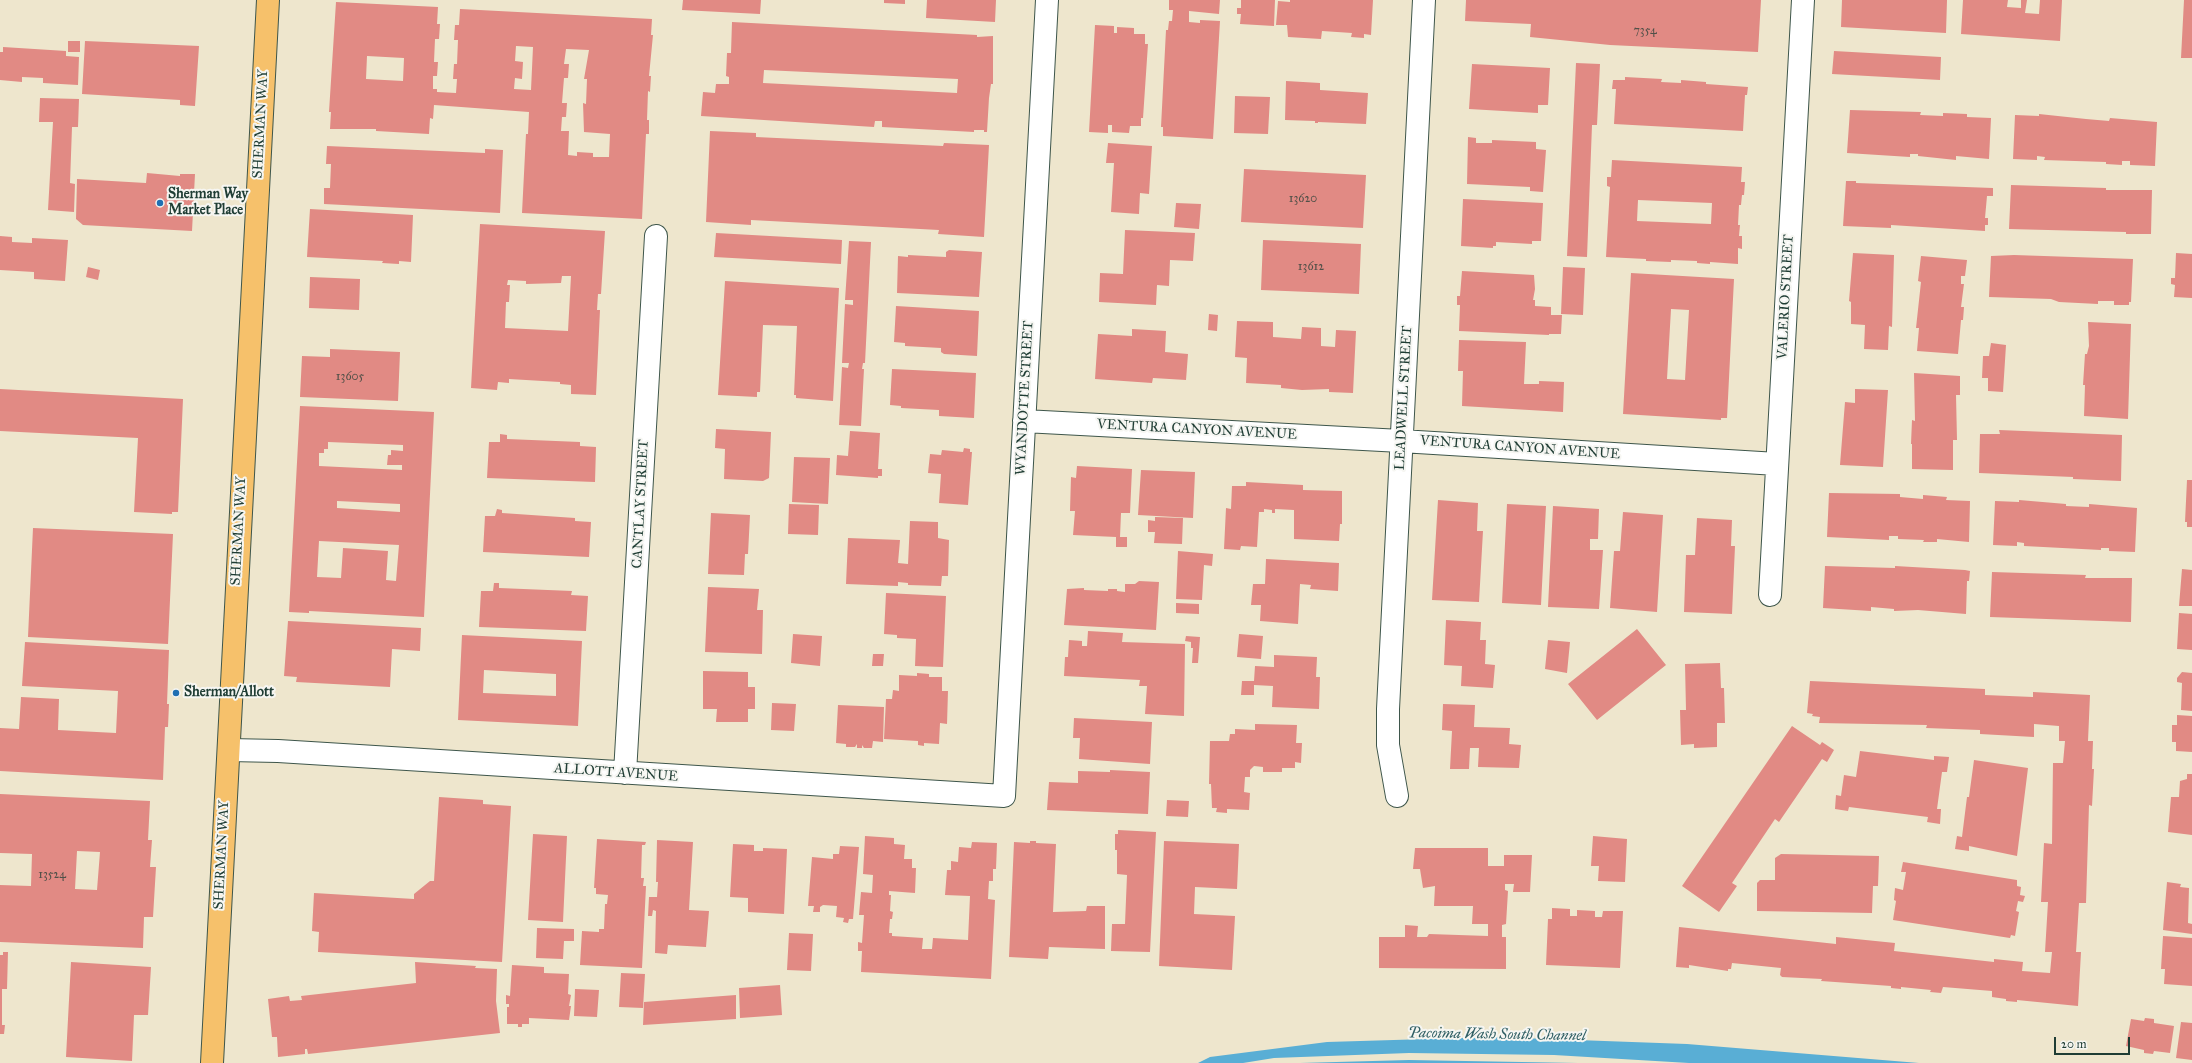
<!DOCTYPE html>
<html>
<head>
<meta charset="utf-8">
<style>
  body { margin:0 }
  #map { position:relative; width:2192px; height:1063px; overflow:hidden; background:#eee6cd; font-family:"IM FELL Great Primer",serif }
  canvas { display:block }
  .scale { position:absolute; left:2054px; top:1037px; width:76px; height:18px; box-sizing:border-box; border:2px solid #1f3d34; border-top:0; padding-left:5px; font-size:12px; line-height:14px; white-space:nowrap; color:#1f3d34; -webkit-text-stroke:3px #f6f6f2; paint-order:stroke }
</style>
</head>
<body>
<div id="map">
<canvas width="2192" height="1063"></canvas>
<div class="scale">20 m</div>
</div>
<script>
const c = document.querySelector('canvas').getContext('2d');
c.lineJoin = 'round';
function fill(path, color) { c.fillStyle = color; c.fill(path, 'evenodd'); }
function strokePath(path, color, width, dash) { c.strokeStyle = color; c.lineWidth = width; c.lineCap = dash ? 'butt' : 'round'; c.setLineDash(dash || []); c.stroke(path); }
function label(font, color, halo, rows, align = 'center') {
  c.font = font + ' "IM FELL Great Primer",serif'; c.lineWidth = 4; c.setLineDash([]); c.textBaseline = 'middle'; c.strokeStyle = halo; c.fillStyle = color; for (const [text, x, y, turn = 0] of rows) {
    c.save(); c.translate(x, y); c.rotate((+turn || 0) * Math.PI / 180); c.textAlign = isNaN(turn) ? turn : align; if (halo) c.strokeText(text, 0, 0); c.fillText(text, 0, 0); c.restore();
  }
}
fill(new Path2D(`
  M1494 1037 1687 1044 1919 1063H1689L1554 1055 1409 1053 1274 1058 1243 1063H1198L1210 1057 1327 1042Z
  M1409 1060 1578 1063H1300Z`), '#59aed5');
fill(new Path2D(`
  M683 0H761L760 14 682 10Z
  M884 0H905V4L884 3Z
  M927 0H996L995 22 926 18Z
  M1169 0H1220L1219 14 1189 11V22L1200 23V20L1220 21 1213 139 1163 136V127H1161L1166 30H1168L1169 21H1172L1173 10H1169Z
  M1241 0H1275L1274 26 1240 24 1241 14H1237V8H1241Z
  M1290 0H1373L1371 35 1364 34V38L1351 37 1352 33 1322 31 1321 39 1288 37 1287 25H1276L1278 1 1290 2Z
  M1466 0H1761L1758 52 1610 45 1530 37 1531 24 1465 21Z
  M1842 0H1947L1946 33 1841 27Z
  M1963 0H2008L2007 7 2021 8V0H2027L2025 13 2039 14 2040 0H2062L2060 41 1961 34Z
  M2184 0H2192V58H2181Z
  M336 2 438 7 437 24H440L439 39H435L434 62H438L437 76H433V89H437V92L456 93 457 79H453L454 64H457L458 40H454L455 25H459L460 9 652 19 651 35H653L649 76H651L650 92 648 91 647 120H649V134H646L642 219 522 213 526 134H528L529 112 434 105 433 119 430 118 429 134 376 131V129H330L331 112H329ZM516 46 533 47 531 90 514 89 515 78 522 79 523 62 515 61ZM566 49 589 50 584 79H587L586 104 583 103 584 132 610 134 609 157H593V153L577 152V156L568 155 569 131H561L562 117H566L567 103H562L564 78H568L569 64H564ZM367 56 404 58 403 81 366 79Z
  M732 22 977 35V37L993 36V84H991L989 98 987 132H984V130H974V132L882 127V121H875L874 127 701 116 703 92 715 93 716 84H729V77L726 76 727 53H731ZM764 70 958 79 957 93 763 83Z
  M1095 25 1114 26V33H1117V27L1134 28V34H1145V44H1148L1143 118H1141V126H1130L1129 133 1112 132V125H1108V133L1089 132Z
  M68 41H80V52H68Z
  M85 41 199 46 195 106 180 105V100L82 94Z
  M3 47 66 51V56L79 57 78 85 43 83V78L22 77V82L0 80V52H3Z
  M1834 51 1941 57 1940 80 1832 74Z
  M1576 63 1600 64 1597 125H1592L1587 257 1567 256Z
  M1472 64 1550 68 1548 105H1538V113L1469 109Z
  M1625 77 1662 79 1661 82 1681 83V80L1706 82V84L1748 87 1747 95H1745L1743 131 1614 124 1616 89H1612L1613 80H1625Z
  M1286 81 1320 83V90L1368 93 1366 124 1318 122V123H1315V121L1285 120Z
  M1235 96 1270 97 1268 134 1234 133Z
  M40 98 79 99 78 127H72L70 183 75 184 74 212 48 210 53 122H39Z
  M1850 110 1921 112 1920 115 1943 116V113L1967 114V117L1991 118 1989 159 1956 156V160L1918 156V154H1910V157L1847 153Z
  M2039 114 2086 119 2109 121 2110 118 2157 122 2155 166 2130 165V161H2122V165L2106 164V162L2044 160 2045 157 2037 156V160L2013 159 2015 115 2039 116Z
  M710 131 756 133V137L943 146 944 143 989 145 984 237 938 234 939 230 751 220V225L706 222Z
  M1468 137 1476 138V143H1492V140L1536 142V149L1546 150 1543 192 1530 191V187L1467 184Z
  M1108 143 1152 146 1149 194 1140 193 1139 214 1111 212 1114 163H1106Z
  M327 146 485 153V149L503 150 500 213 324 204V188H330L331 164H326Z
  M1612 160 1742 167 1741 182H1745L1744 195H1742L1741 205H1739L1738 225H1740L1739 236H1742V249L1738 248V264L1710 262V264L1697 263V261L1671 260V262L1646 261V259L1606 257 1610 187 1607 186V177H1611ZM1638 200 1712 203 1711 224 1637 221Z
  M1244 169 1366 175 1363 228 1241 222Z
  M147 173 180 176V174H195L192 231 83 225 76 219 77 179 146 183Z
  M1846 181H1856V183L1993 188V196H1987L1985 218H1988V225H1985V231L1891 225V228L1843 226Z
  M2011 185 2106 188V190H2152L2151 234H2126V232L2009 229Z
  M1463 199 1543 203 1541 241H1532V244L1496 242V246H1493V248L1461 246Z
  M1176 203 1201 204 1199 229 1174 227Z
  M310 209 413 215 411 262 399 261V264L382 263 383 261 307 257Z
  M480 224 605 231 601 294H598L597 310H600L596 395 571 394V385L560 384V382L509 379V383L498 382 497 390 471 388ZM562 276H571L568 331 505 328 506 302H509L510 285H507L508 280 526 281V284L561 283Z
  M1125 230 1195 233 1193 261 1170 260 1169 286 1157 285 1156 305 1099 302 1100 273 1123 274Z
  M716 233 842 240 841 264 714 257Z
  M0 236 12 237V242L32 243V238L68 240 65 281 34 279V272L0 270Z
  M1263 240 1361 244 1359 294 1261 290Z
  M849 241 871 242 865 363H863L862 369H864L861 426 839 425 842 367 848 368 849 363H842L845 304 853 305V300H845Z
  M949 250 982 252 979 297 897 293 898 256 908 257V255L946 257V252Z
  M1853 253 1894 255 1892 327 1889 326 1888 350 1864 349 1865 325 1851 324V302L1849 301Z
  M2176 253 2192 254V298L2174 297 2175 285 2171 284V278H2175Z
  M2014 255 2133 259 2131 302H2129V305H2114V301H2098V304L2059 302 2051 299 1989 297 1991 256Z
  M1921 256 1967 260 1965 276H1961V284H1964L1961 307H1964L1963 320H1961L1958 354 1917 351 1919 328H1916L1921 282 1918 281Z
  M88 267 100 270 98 280 86 277Z
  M1563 267 1585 268 1583 315 1561 314Z
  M1462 271 1534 275 1535 289 1533 300H1535V306L1551 307V315H1562L1561 334H1549V335L1459 331 1460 305H1457V296H1460Z
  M1631 273 1734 279 1727 418H1721V420L1623 414ZM1671 309 1689 310 1685 380 1667 379Z
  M310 277 360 279 359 310 309 308Z
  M725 281 839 288 833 401 796 398V395H794L797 326 763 325 760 392H757V397L718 395Z
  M896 306 979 311 977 356 944 354 941 352V348L905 346V343L894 342Z
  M1209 314 1218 315 1217 331 1208 330Z
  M1237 321 1273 322V337L1301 339 1302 327 1321 328V346L1335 347 1336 330 1356 331 1353 393 1329 392V389L1302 390 1281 388V385L1246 383 1247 358 1235 357Z
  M2088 322 2131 324 2128 419 2084 416 2085 385H2083L2085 354H2087L2089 346Z
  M1132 329 1166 331 1165 352 1188 354 1186 380 1153 378 1152 383 1095 379 1098 334 1132 336Z
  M1459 340 1526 342 1524 384H1539V381L1564 382 1563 412 1462 406 1463 371H1458Z
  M1991 343 2006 345 2003 392 1988 391V378H1982L1983 356H1989Z
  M330 349 400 352 398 401 300 397 302 356 330 357Z
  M892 369 976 373 974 418 939 416V410L901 408V406L890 405Z
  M1914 373 1960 376V395H1956L1957 440H1953V470L1912 469V444H1911L1912 420 1915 421Z
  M0 389 183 399 178 512H172V514L134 512 138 438 0 431Z
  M1855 389 1888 390 1883 467 1840 465 1845 402 1855 403Z
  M300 406 434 412 424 617 309 611V613L289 612ZM328 442 403 445V451L391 450V455H388L387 465H402V470L319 466V453H324V449H328ZM337 501 400 504V512L337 508ZM319 541 399 545 396 581 386 580 388 551 343 548 341 578 317 577Z
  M716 429 771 432 769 478 763 481 724 479 725 449 715 448Z
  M1999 430 2122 435 2121 481 2073 479V477L1979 473 1980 434H2000Z
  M850 431 880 433 878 469H882V476H878V478L836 475 837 455 848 456Z
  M500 434 507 435V439L580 442V446L596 447 595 482 487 478 489 442H500Z
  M964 448 970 449V452H972L968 505 939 503 941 474 928 473 930 454 941 455 942 450 963 452Z
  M794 457 830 458 828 504 792 502Z
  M1077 466 1132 469 1130 513H1121L1120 537H1127V547H1116V537L1073 535 1075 511H1070L1071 477 1076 478Z
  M1141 470 1195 472 1193 518 1138 515Z
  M2187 480H2192V527H2187V522H2185Z
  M1246 482 1303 485V490L1342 491V524H1340L1339 541 1294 539V510L1275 509V513H1272V510L1264 509V512H1259L1257 547 1241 546 1240 550 1224 549 1226 508 1231 509 1232 486H1246Z
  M1829 493 1900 494V497L1923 499V495L1947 497 1946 500 1970 501 1969 542 1937 539V542H1923L1924 540 1898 539V536H1889V540L1827 537Z
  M1438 500 1478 503 1477 531H1483L1479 602 1432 600Z
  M2019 500 2066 504V506L2089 507V504L2137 508 2135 552 2109 551V548H2101V550L2024 546V543L2017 542V546L1993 545 1995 501 2019 502Z
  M789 504 819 505 818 535 788 534Z
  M1507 504 1546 506 1541 605 1502 603Z
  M1553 506 1599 509 1598 539H1590V550H1603L1599 609 1548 607Z
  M497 509 502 510V513L575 518V521L591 522 589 557 483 552 485 516H495Z
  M1623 512 1663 515 1657 612 1610 608 1614 551H1620Z
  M711 513 750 515 748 554H745L744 575 708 574Z
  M1155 517 1183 518 1182 544 1154 543 1155 532H1148V520L1155 521Z
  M1697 518 1732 520 1731 546H1735L1732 614 1684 612 1686 555H1695Z
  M910 521 938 522V538L949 540 948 576H942L941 586 908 585V583L898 582V586L846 584 848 538 900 540 898 563 908 564Z
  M33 528 173 534 168 644 28 637Z
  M1178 551 1213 554 1212 566 1204 565 1202 600 1176 599Z
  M1266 559 1339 563 1338 591 1310 589 1311 585 1300 584 1298 624 1260 621 1261 605H1251L1253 584H1265Z
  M1825 566 1895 568V566L1965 570 1970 571 1969 581H1967L1966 614 1918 610 1894 611V609L1871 607V611L1823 608Z
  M2182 569 2192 570V606H2179Z
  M1992 572 2086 575 2085 578H2132L2131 622 1990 617Z
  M1139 581 1159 582 1156 630 1064 625 1067 589 1084 588V590L1108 591V589H1117V591L1125 592V584H1135Z
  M494 583H499V588L572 591 571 595 588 596 586 631 479 627 481 591H493Z
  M708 587 759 589 757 610H763L762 654 705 652Z
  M886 593 946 596 943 667 915 666 916 639 897 638V635L884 634Z
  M1176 603 1199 604V614L1176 613Z
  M2179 613 2192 614V650L2177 649Z
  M1446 620 1481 622 1480 640H1486L1485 664 1495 665 1493 688 1461 686 1462 666 1444 665Z
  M288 621 421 628 420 651 392 649 390 687 296 682 297 677 284 676Z
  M1637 629 1666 665 1597 720 1568 684Z
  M1088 631 1123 633 1122 642 1185 644 1184 716 1145 714 1147 686H1139L1140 680 1064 676 1065 657H1068L1069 640 1082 641V646H1087Z
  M793 634 822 636 820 666 791 663Z
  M1239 634 1263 636 1261 659 1237 657Z
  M462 635 582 641 578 726 458 720ZM484 670 556 674V696L483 693Z
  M1186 636 1200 637 1198 663H1192L1193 648H1191V642L1185 641Z
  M1548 640 1570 642 1567 673 1545 669Z
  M25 642 169 650 167 704H169L168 727H165L163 780 0 771V728L19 729 21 697 59 699 58 730 116 733 118 691 22 686Z
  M873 654H884L883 666H872Z
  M1274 655 1317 657 1316 677H1320L1319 709 1272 707 1273 686 1254 685V695H1241L1242 681H1254L1255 666 1274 667Z
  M1720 663 1721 688H1724L1725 723H1717V747L1694 748V744L1681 745 1680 710H1686L1685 664Z
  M703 671 748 672V687H755V709H748V722H716L717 709H703Z
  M2182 672 2192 673V711L2181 710 2182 683 2177 682V678Z
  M917 673 929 674V677H942V691H948L947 724 940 723 939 744 924 743V746L918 745V741L884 739 886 699H892L893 690 899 691V675L917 676Z
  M1810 681 1985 689V695L2033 697V692L2090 695 2088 741H2093L2092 769H2094L2092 806 2089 805 2086 903H2079L2076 952H2081L2078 1006 2017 1000V1002L2006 1001V999L1992 997V991L1943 987 1941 993 1930 992 1931 990 1901 987V989L1891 988V986L1821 981 1822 979 1782 977 1780 975 1781 968 1732 963 1731 969H1728V971L1689 965V968L1676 967 1679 927 1836 944V937L1895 943 1894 951 1994 962V959L2023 962 2022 971 2050 973 2052 952H2045L2048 902H2041L2044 843 2052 844 2053 763H2063L2065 741H2059V726L2034 724V737L1980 734V730L1926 728 1927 725 1819 723 1820 717 1812 716 1813 714 1807 713Z
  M772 703 796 704 794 731 771 730Z
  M1443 704 1475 705 1474 727 1510 728 1509 744 1521 745 1519 768 1478 767 1479 748H1470L1469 769H1450L1452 731 1442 730Z
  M838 705 884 707 883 742 873 741 872 748H864L862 745V748H857V744L855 747H846V744L836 743Z
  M2177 715 2192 716V752L2176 751V742H2172V725H2177Z
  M1074 718 1152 722 1150 764 1079 759 1080 738H1073Z
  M1255 724 1297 725 1296 743H1302L1301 763 1295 762V768H1282V772H1263V767L1254 766 1250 770V777H1245L1244 792 1250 793 1249 810 1227 809V813L1216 812 1217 808H1212L1211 784H1209L1210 741H1229L1230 734H1235V729L1255 730Z
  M1792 726 1820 745 1822 742 1834 750 1827 762 1822 759 1779 822 1775 819 1732 883 1737 886 1719 912 1682 886Z
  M1860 751 1934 760V756L1949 757 1947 772H1942L1937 809H1941L1940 824 1927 822 1928 817 1849 807 1848 811 1835 809 1836 795 1841 796 1844 775 1856 777Z
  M1974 760 2028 768 2017 856 1969 846V851L1955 849 1957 836 1962 837 1967 797H1969Z
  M1110 770 1150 772 1148 814 1047 810 1049 782 1078 783V771L1110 772Z
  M2187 774H2192V835L2168 832 2171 797H2179L2180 781 2187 779Z
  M0 794 150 801 148 840H152L150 867H156L153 917H144L143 948 0 942V885L31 886 32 854 0 853ZM77 851 100 852 97 890 75 889Z
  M439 797 483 800V804L511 806 502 962 318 952 319 932 312 931 314 893 414 899V894L430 881H434Z
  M1167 800 1189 801 1188 817 1166 816Z
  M1118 830 1156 832 1150 952 1111 951 1112 924H1125L1127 875 1117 874V850H1115V834H1118Z
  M533 834 567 836 563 922 528 920Z
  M865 836 894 838V844L905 845 904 859H912V868H916L915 893 889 891V895H891L890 911 893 912 892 919H890L889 933H892V936L923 938 922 949H932L933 938 968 940 970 896 945 895 947 870H951V861L958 862 959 847 971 848 972 842 997 843 996 869H993V881H989L988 899 995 900 991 979 861 972 862 951H858V942L862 943 864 915H859L861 892 872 893 873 875 863 874Z
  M1593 836 1627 839 1625 882 1598 881 1599 866H1591Z
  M597 839 646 842 645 845H642L641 878H644L643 886H646L642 968 580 965 582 931 599 932V929H604L605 904H607L608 895 596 894V888H594Z
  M657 840 693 842 689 910 709 911 706 947 668 945 667 954 655 953 656 911 653 910 652 916H648L649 897H657L658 882H656Z
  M1030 841H1036V843L1056 844 1053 912 1086 911 1087 906H1105V949L1049 947 1048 959 1009 957 1014 842 1030 843Z
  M1164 841 1239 844 1237 889 1195 887 1194 914 1235 916 1232 970 1159 966Z
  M733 844 754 845V851H763V848L787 849 784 914 748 912V898L730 897Z
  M840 846 859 847 853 919H849L848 923 843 922 844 918 836 917 837 906 823 905 820 907V912H813L814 906H808L812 857 833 859V854H839Z
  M1415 848H1488V866H1504V855H1532L1530 892H1513L1514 884H1505V890L1508 891 1506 924 1502 925V937H1506V969L1379 968V937H1405V925L1418 926 1417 937H1427L1429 934 1488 936V924H1472L1473 906H1434L1435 886 1423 888 1420 869H1413Z
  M1781 854 1879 856 1878 886H1873L1872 913 1757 911V883L1760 880H1775V858Z
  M1903 862 2017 880V886L2021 887 2020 895 2025 896 2023 902 2018 901 2016 911 2019 912 2015 936 2011 935 2010 938 1893 920 1896 901 1894 900 1895 888 1903 890 1906 872H1901Z
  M2167 882 2181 884 2180 887 2189 888 2188 923 2192 924V934L2163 930Z
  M1552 908 1570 909V916H1577V910L1595 911V917H1602L1603 911H1623L1620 968 1546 965 1548 919H1552Z
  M537 928 574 929V941H564L563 959 536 958Z
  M789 933 813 934 811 971 787 970Z
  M2163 936 2192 938V986L2164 984 2165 969H2161Z
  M3 952H8L7 989H2V1025H5L4 1034H0V955H3Z
  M71 962 151 967 148 1015H134L132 1061 66 1057Z
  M415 962 476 966 475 968 497 969 496 1001 500 1033 308 1054 307 1049H305V1054L278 1057 277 1037H272L268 999 289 996 290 1001 302 1000 301 996 416 983Z
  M512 965 544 967V973L569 974 568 994 571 995 569 1006H571L569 1020 529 1018V1024H522V1027H518V1024H507V1007H509V1004H506V995L510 996Z
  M621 973 645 974 643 1008 619 1007Z
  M780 985 782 1015 740 1018 739 988Z
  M575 989 599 990 597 1017 574 1016Z
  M736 995V1019L643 1025 644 1002Z
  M2145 1018 2154 1019V1023L2174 1026 2170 1053 2154 1051 2153 1054 2144 1053V1050L2126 1046 2131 1019 2144 1021Z
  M2181 1022 2192 1023V1060L2176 1058Z`), '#e18a84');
const minor = new Path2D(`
  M1024 421 1401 441 1777 464
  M1770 595 1803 0
  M229 750 278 751 1004 796 1047 0
  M625 773 656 236
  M1397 796 1388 745V709L1424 0`);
const major = new Path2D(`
  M212 1063 268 0`);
strokePath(minor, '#3e564b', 24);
strokePath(major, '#3e564b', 24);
strokePath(minor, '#fff', 22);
strokePath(major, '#f6c16b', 22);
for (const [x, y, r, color] of [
  [160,203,4,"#1f6fb2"],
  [176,693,4,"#1f6fb2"]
]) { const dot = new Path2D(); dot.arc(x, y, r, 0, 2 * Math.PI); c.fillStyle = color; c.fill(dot); strokePath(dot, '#f6f6f2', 1.5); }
label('12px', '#505048', null, [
  ["7354",1645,31],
  ["13620",1303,199],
  ["13612",1311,267],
  ["13605",350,377],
  ["13524",52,875]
]);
label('14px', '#1f3d34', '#f6f6f2', [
  ["SHERMAN WAY",261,124,-87],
  ["VALERIO STREET",1786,297,-87],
  ["WYANDOTTE STREET",1025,398,-87],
  ["LEADWELL STREET",1404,398,-87],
  ["VENTURA CANYON AVENUE",1197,430,3],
  ["VENTURA CANYON AVENUE",1520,448,4],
  ["CANTLAY STREET",641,504,-87],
  ["SHERMAN WAY",239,531,-87],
  ["ALLOTT AVENUE",616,773,4],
  ["SHERMAN WAY",222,855,-87]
]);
label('bold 14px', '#1f3d34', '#f6f6f2', [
  ["Sherman Way",168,195],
  ["Market Place",168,211],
  ["Sherman/Allott",184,693]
], 'left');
label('italic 15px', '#305f64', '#f6f6f2', [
  ["Pacoima Wash South Channel",1497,1035,1]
]);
</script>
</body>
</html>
